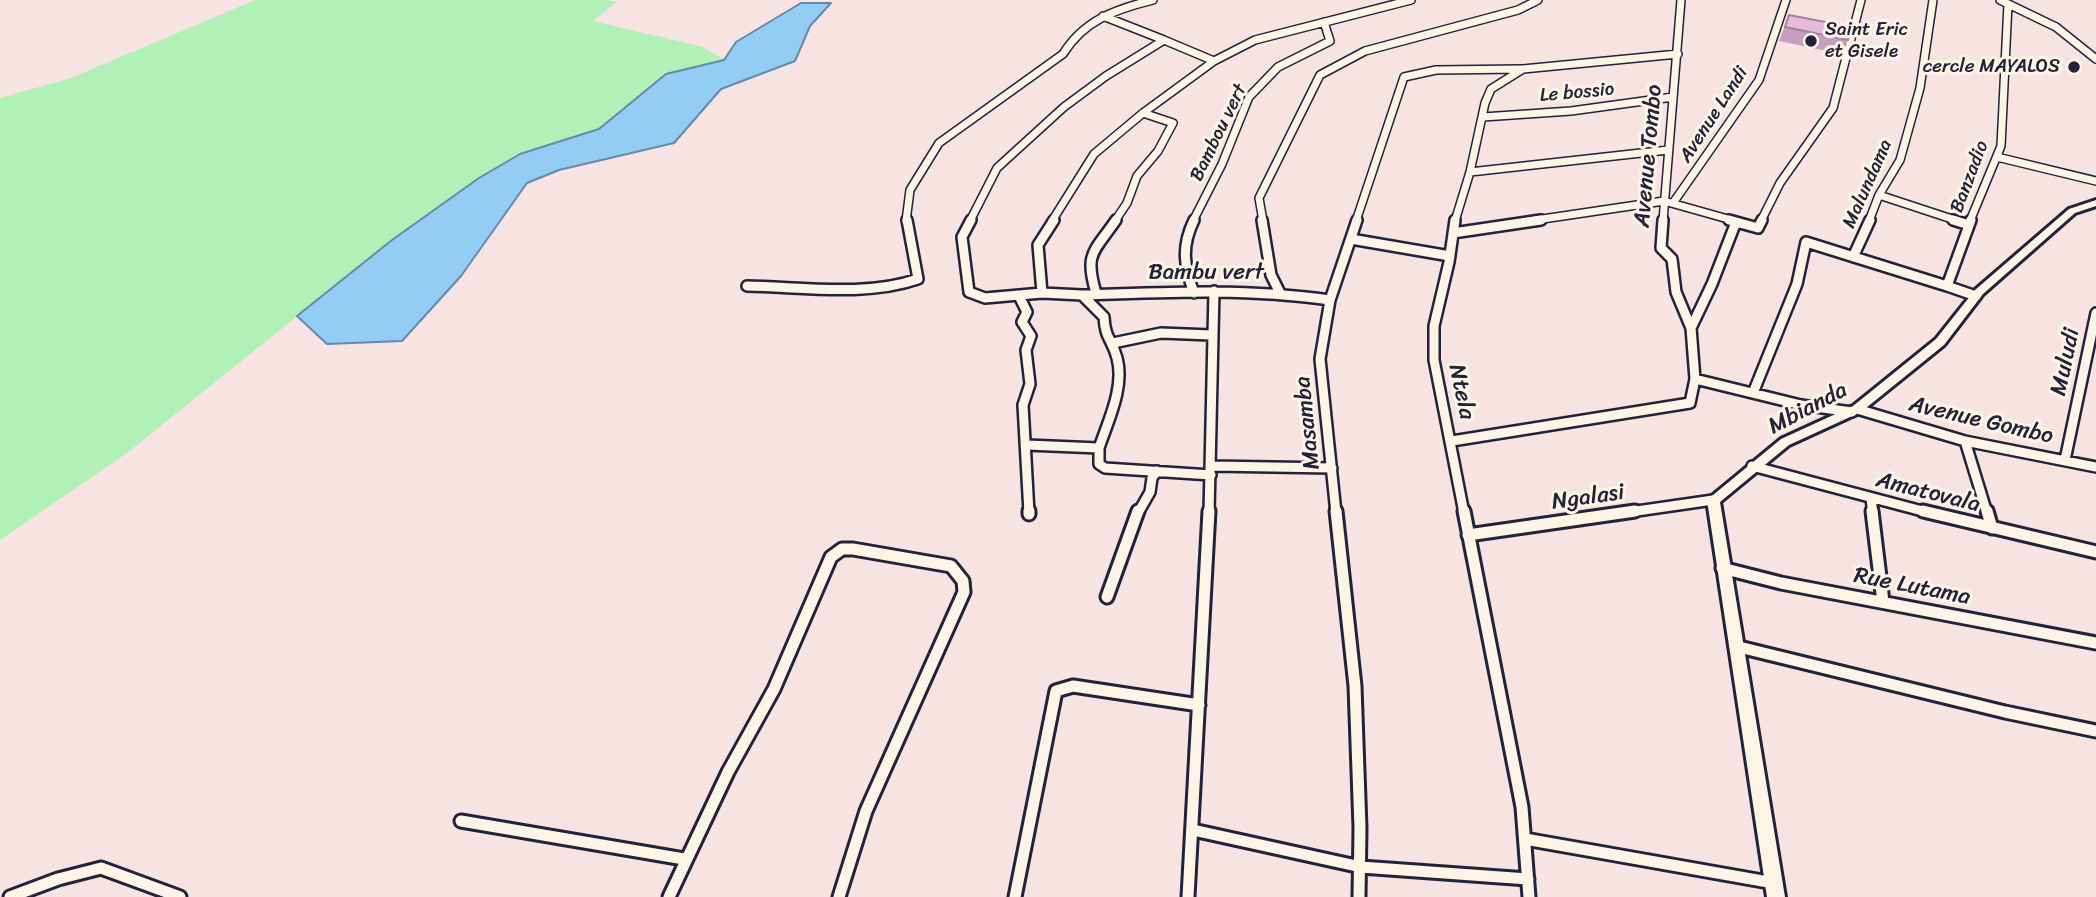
<!DOCTYPE html>
<html>
<head>
<meta charset="utf-8">
<style>
  body { margin:0 }
  canvas { display:block; background:#f6e3e2 }
</style>
</head>
<body>
<canvas width="2096" height="897"></canvas>
<script>
const c = document.querySelector('canvas').getContext('2d');
c.lineJoin = 'round';
function fill(path, color) { c.fillStyle = color; c.fill(path, 'evenodd'); }
function strokePath(path, color, width, dash) { c.strokeStyle = color; c.lineWidth = width; c.lineCap = dash ? 'butt' : 'round'; c.setLineDash(dash || []); c.stroke(path); }
function label(font, color, halo, rows, align = 'center') {
  c.font = font + ' Sriracha,sans-serif'; c.lineWidth = 6; c.setLineDash([]); c.textBaseline = 'middle'; c.strokeStyle = halo; c.fillStyle = color; for (const [text, x, y, turn = 0] of rows) {
    c.save(); c.translate(x, y); c.rotate((+turn || 0) * Math.PI / 180); c.textAlign = isNaN(turn) ? turn : align; if (halo) c.strokeText(text, 0, 0); c.fillText(text, 0, 0); c.restore();
  }
}
fill(new Path2D(`
  M255 0H606L617 2 593 21 703 47 724 60 666 74 599 129 520 154 392 240 127 453 0 540V98L71 78Z`), '#b1f0b7');
const water = new Path2D(`
  M801 3H831L810 26 795 61 721 89 674 143 559 170 527 183 461 276 402 341 327 344 297 316 392 240 479 178 520 154 599 129 666 74 724 60 736 42Z`);
fill(water, '#93cdf3');
strokePath(water, '#6689a9', 2);
const minorFar2 = new Path2D(`
  M2000 0 2056 27 2096 59
  M1103 16 1164 40
  M1483 117 1571 111 1673 97
  M1997 157 2096 181
  M1470 172 1668 150
  M1879 195 1958 221
  M1673 203 1759 80 1786 0
  M906 221 910 190 939 143 1063 54C1084 20 1116 9 1153 0
  M970 221 997 168 1064 107 1106 76 1164 40 1214 61
  M1052 221 1094 154 1143 113 1214 61 1255 40 1411 0
  M1115 221 1127 203 1137 176 1158 151 1173 123 1143 113
  M1193 221 1222 164 1249 97 1278 67 1330 41 1324 22
  M1263 221 1259 198 1320 75 1365 51 1518 10 1538 0
  M1356 221 1404 77 1436 70 1522 69
  M1455 221 1470 172 1485 103 1491 89 1523 69 1678 54
  M1529 221 1664 201 1735 221
  M1663 221 1681 0
  M1761 221 1780 183 1833 108 1861 0
  M1869 221 1879 195 1900 160 1920 88 1933 0
  M1970 221 2001 146 2008 4`);
const minorFar1 = new Path2D(`
  M971 220 962 237 969 292 985 298 1042 293 1082 295 1104 317C1105 339 1112 339 1117 358 1125 387 1108 421 1099 448L1027 445
  M1262 220 1271 275 1280 293
  M1455 220 1449 262 1434 326V360L1464 513
  M1729 220 1758 228 1762 220
  M1953 220 1969 225
  M1971 220 1947 286 1976 296
  M1453 233 1541 220
  M1351 239 1450 256
  M1853 257 1870 220
  M747 286C802 287 866 297 918 279L907 220
  M1042 293 1038 245 1054 220
  M1096 293C1084 253 1094 252 1116 220
  M1194 293C1184 266 1181 247 1194 220
  M1082 295C1165 292 1247 288 1330 300
  M1019 296 1027 312 1022 322 1031 336 1026 350 1030 384 1023 405 1029 513
  M1691 328 1712 284 1736 222
  M1113 343 1161 333 1211 335
  M1695 379 1801 405 1852 412
  M1753 393 1797 284 1806 242 1947 286
  M1857 409 1965 441 2096 467
  M1452 441 1690 403 1695 379 1691 328 1676 292 1672 259 1661 248 1663 220
  M1965 441 1987 513
  M1099 448V464L1105 468 1211 475
  M2065 460 2096 313
  M1212 466 1332 468
  M1752 466 1930 513
  M1871 499 1873 513
  M1138 513 1150 492 1152 478 1157 471
  M1209 513 1214 291
  M1336 513 1320 359 1330 300 1357 220
  M1623 513 1713 500`);
const minor = new Path2D(`
  M1029 511V514
  M1336 511 1355 686 1360 828 1359 897
  M1464 511 1522 807 1529 897
  M1872 511 1883 602
  M1923 511 2096 552
  M1987 511 1992 528
  M1468 535 1635 511
  M1722 568 1781 583 2096 643
  M1107 597 1138 511
  M1735 646 2005 712 2096 731
  M461 821 684 859
  M1193 830 1361 867 1528 879
  M1525 839 1774 883
  M10 897 58 879 101 868 180 897
  M669 897 728 772 774 689 831 557 842 549H853L951 566 963 581 964 592 866 811 839 897
  M1015 897 1056 691 1073 686 1199 705
  M1188 897 1209 511`);
const tertiary = new Path2D(`
  M2096 200V206L2075 213 1983 294 1944 345 1861 412 1789 445 1720 502 1785 897H1767L1707 500 1781 439 1853 406 1936 339 1975 290 2069 209Z`);
strokePath(minorFar2, '#22223b', 10);
strokePath(minorFar1, '#22223b', 14);
strokePath(minor, '#22223b', 17);
strokePath(tertiary, '#22223b', 6);
strokePath(minorFar2, '#fcf5e5', 7);
strokePath(minorFar1, '#fcf5e5', 9);
strokePath(minor, '#fcf5e5', 11);
fill(tertiary, '#fcf5e5');
fill(new Path2D(`
  M1789 15 1848 40 1841 54 1779 41Z`), '#c79fbd');
const building = new Path2D(`
  M1789 15 1851 27 1848 40 1785 27Z`);
fill(building, '#e7b9dc');
strokePath(building, '#a2829a', 2);
for (const [x, y, r, color] of [
  [1811,41,7,"#22223b"],
  [2074,67,7,"#22223b"]
]) { const dot = new Path2D(); dot.arc(x, y, r, 0, 2 * Math.PI); c.fillStyle = color; c.fill(dot); strokePath(dot, '#fcf5e5', 2.5); }
label('19px', '#22223b', '#fcf5e5', [
  ["Saint Eric",1825,30],
  ["et Gisele",1825,52],
  ["cercle MAYALOS",2060,67,"right"]
], 'left');
label('19px', '#22223b', '#fcf5e5', [
  ["Le bossio",1577,93,-5],
  ["Avenue Landi",1714,115,-57],
  ["Bambou vert",1219,133,-64],
  ["Banzadio",1970,177,-69],
  ["Malundama",1868,184,-66]
]);
label('23px', '#22223b', '#fcf5e5', [
  ["Avenue Tombo",1649,156,-85],
  ["Bambu vert",1206,273],
  ["Muludi",2066,362,-78],
  ["Ntela",1461,392,78],
  ["Mbianda",1808,409,-28],
  ["Avenue Gombo",1981,421,13],
  ["Masamba",1308,423,-96],
  ["Amatovala",1928,493,14],
  ["Ngalasi",1588,498,-8],
  ["Rue Lutama",1912,587,11]
]);
</script>
</body>
</html>
